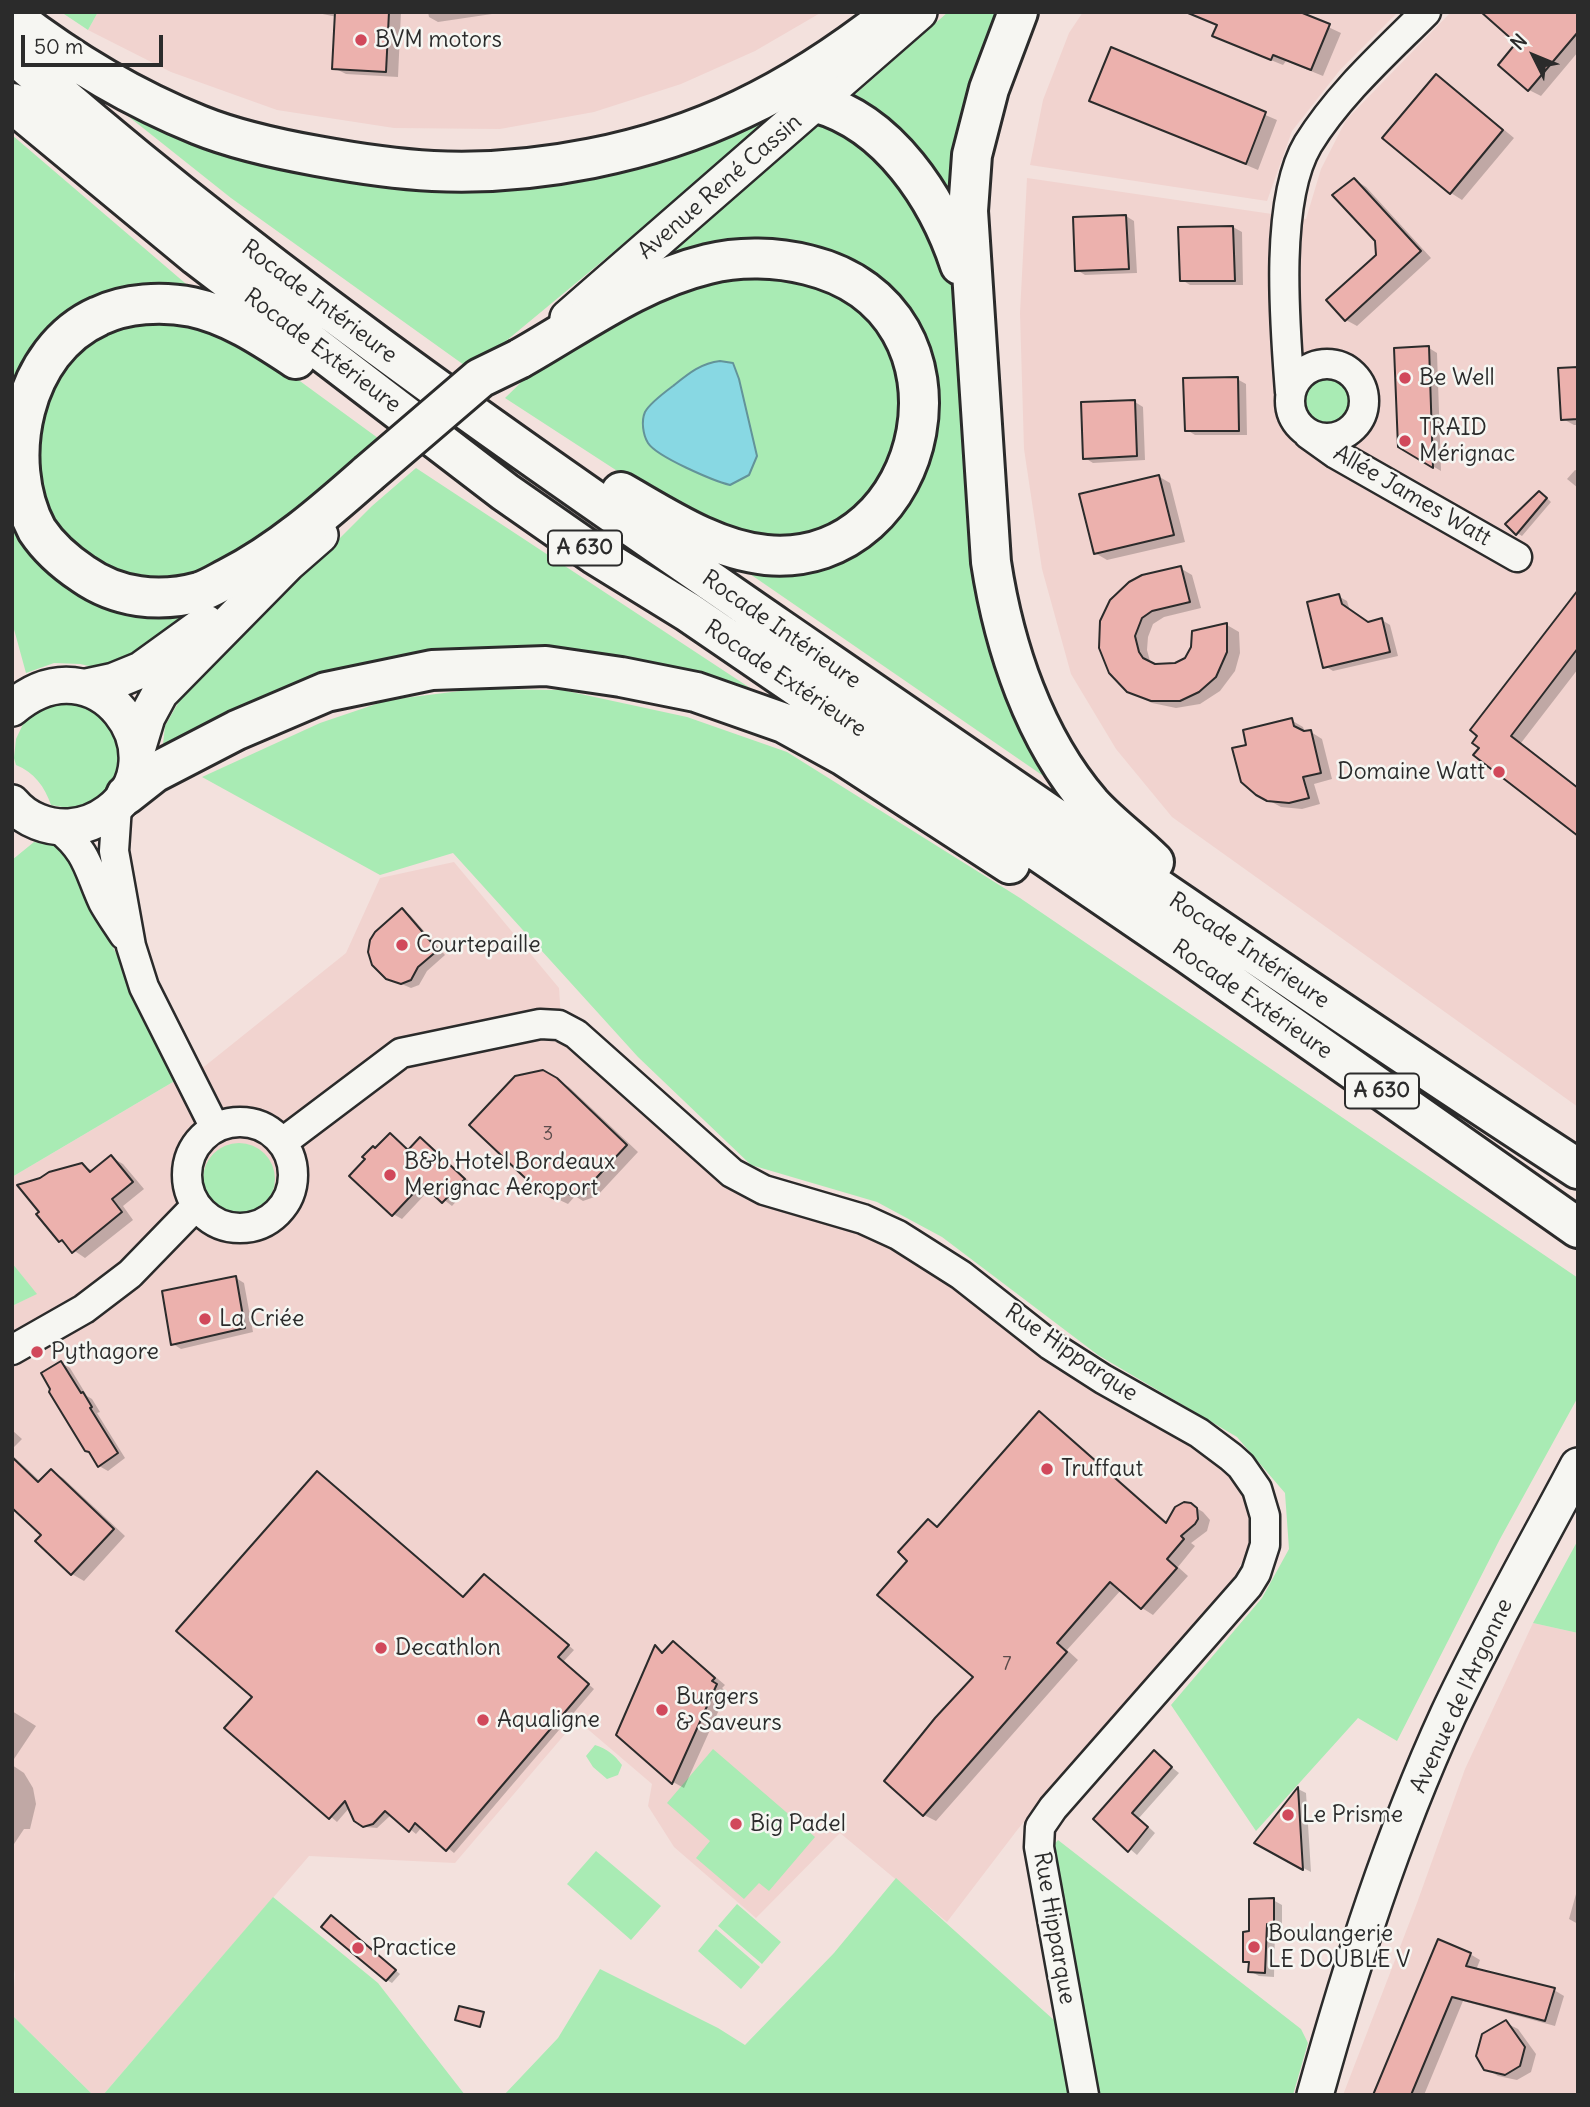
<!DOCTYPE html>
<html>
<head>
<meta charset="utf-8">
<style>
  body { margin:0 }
  #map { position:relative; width:1590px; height:2107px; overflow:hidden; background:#f3e1dd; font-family:Delius,sans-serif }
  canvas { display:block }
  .frame { position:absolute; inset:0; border:14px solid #2b2b2b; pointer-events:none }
  .north { position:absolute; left:1499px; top:21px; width:70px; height:70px; -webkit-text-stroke:5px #f6f6f2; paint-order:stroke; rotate:313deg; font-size:19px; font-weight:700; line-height:28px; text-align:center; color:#2b2b2b }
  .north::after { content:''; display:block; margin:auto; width:24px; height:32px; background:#2b2b2b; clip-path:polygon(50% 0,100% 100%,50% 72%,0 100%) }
  .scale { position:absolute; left:21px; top:35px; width:142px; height:32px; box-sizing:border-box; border:4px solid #2b2b2b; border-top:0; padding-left:9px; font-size:21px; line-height:24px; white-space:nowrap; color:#2b2b2b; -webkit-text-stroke:5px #f6f6f2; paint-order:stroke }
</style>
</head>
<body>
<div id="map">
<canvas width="1590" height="2107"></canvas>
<div class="frame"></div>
<div class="north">N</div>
<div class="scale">50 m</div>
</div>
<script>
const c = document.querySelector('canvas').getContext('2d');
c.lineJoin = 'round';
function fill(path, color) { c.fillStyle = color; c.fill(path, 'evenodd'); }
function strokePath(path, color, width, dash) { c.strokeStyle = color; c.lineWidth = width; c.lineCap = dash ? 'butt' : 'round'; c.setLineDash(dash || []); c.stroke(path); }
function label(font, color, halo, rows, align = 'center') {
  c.font = font + ' Delius,sans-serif'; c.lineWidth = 5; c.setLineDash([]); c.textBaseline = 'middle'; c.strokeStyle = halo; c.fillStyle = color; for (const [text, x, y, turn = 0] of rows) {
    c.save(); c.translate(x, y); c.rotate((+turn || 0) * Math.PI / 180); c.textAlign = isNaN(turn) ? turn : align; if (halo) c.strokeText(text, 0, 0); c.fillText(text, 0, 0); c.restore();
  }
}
fill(new Path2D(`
  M98 12H822L755 51 681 84 594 112 500 129 394 128 277 110 171 72 88 30Z
  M1083 12H1398L1340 70 1292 131 1267 201 1030 165 1043 100 1069 33Z
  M1451 12H1578V1107L1172 817 1116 749 1071 674 1042 569 1024 449 1020 313 1027 178 1306 219 1321 169 1346 120Z
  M454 862 559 988 562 1035 697 1157 851 1225 897 1248 948 1283 1040 1356 1106 1399 1195 1445 1229 1471 1248 1503 1249 1548 1230 1585 1076 1759 1018 1829 947 1922 840 1833 756 1918 674 1847 648 1806 652 1784 577 1720 455 1863 309 1856 103 2095H93L12 2015 15 1974 12 1957V1306L36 1294 12 1263V1177L178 1079 205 1066 346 953 380 878Z
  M1533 1623 1578 1633V2095H1343L1417 1903 1465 1769Z`), '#f1d3cf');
fill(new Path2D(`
  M61 12H98L88 30Z
  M948 12H1006L957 214 851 98Z
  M815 85 471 370 231 198 99 93 511 183Z
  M820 124 851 129 908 188 952 282 963 361 978 546 1071 795 734 563 777 569 927 460 936 410 929 363 881 286 844 259 800 247 658 265Z
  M12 135 199 295 144 291 12 398Z
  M748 271 806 278 851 298 888 336 902 380 903 422 893 460 865 500 821 531 770 540 713 527 645 489 505 398 542 362 681 287Z
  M147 319 203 324 245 341 382 441 299 513 211 572 166 581 130 578 111 570 77 547 50 514 41 493 35 426 64 361 100 332Z
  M1301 403a26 26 0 1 1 52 0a26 26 0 1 1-52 0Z
  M416 468 779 707 503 652 162 754 165 726 182 696 372 506Z
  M12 503 35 549 205 605 121 666 102 669 80 664 54 663 26 673 12 622Z
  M476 689 562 690 687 717 787 752 1020 898 1578 1278V1397L1500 1539 1397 1741 1358 1718 1256 1831 1171 1705 1262 1598 1289 1549 1285 1493 1237 1437 1098 1355 942 1237 877 1202 751 1165 638 1057 453 853 380 875 202 777 320 723 388 700Z
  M83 702 110 719 123 748 115 779 103 795 88 805 74 809 51 805C45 787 34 772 16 765L14 758 16 739 25 720 50 703Z
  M34 842 53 845 69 858 178 1079 12 1177V860Z
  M203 1179a36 36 0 1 1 72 0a36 36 0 1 1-72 0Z
  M12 1263 37 1294 12 1306Z
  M1578 1540V1633L1533 1623Z
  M595 1745C607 1749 614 1754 622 1765L618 1775 607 1779 593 1767 586 1756Z
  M713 1749 815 1837 769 1891 759 1883 744 1899 696 1858 710 1841 667 1803Z
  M1058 1840 1301 2029 1308 2043 1293 2095H1094L1051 1848Z
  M596 1851 661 1906 631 1940 567 1884Z
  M896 1878 1055 2021 1068 2095H504L558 2038 600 1969 718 2028 745 2045 834 1953Z
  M273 1897 378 1983 465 2095H103Z
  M737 1904 781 1942 762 1964 718 1926Z
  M716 1929 760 1967 741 1989 698 1951Z
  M12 2015 93 2095H12Z`), '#a9ebb4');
const water = new Path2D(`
  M720 361 733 363 739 379 757 456 749 475 730 485C714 481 657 457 648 443 643 435 641 421 645 412 650 403 665 392 673 386 688 374 701 363 720 361Z`);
fill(water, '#88d8e3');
strokePath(water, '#639399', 2);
fill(new Path2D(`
  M313 12H401L398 77 346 74 334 68 337 17Z
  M428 12H491L492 14 438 22 429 17Z
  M1198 12H1296L1341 33 1323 76 1286 61 1283 65 1226 42 1214 35 1218 26 1199 16Z
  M1578 12V52L1541 96 1529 90 1500 65 1519 43Z
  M1112 49 1277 120 1258 170 1091 100Z
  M1436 76 1448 83 1514 138 1462 200 1451 193Z
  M1355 180 1366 187 1431 258 1357 326 1346 320 1378 255 1377 240Z
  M1126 216 1134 221 1137 273 1085 275 1077 270Z
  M1233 227 1242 232 1243 285H1190L1182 280Z
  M1429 348 1437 353 1441 471 1399 446Z
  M1578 368V425H1574L1563 419Z
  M1237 379 1246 384 1247 435H1195L1187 430Z
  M1135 402 1143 407 1145 460 1093 463 1085 458Z
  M1575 470 1578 471V488L1567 479Z
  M1158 476 1170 483 1185 542 1107 560 1095 553Z
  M1545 496 1551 502 1522 536 1517 533Z
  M1180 568 1192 575 1201 608 1164 617 1153 624 1148 637 1147 650 1150 661 1156 666 1176 665 1227 625 1239 632 1240 653 1235 671 1220 691 1200 704 1176 708 1152 703 1128 691 1101 647Z
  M1578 593V669L1521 743 1578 787V834L1475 755Z
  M1338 596 1347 601 1350 611 1369 624 1382 620 1390 625 1398 656 1333 671 1325 666Z
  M1291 720 1303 727 1305 733 1311 732 1322 739 1332 779 1314 784 1320 804 1302 809 1281 807 1257 794 1248 746Z
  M402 910 410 915 445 955 427 971 419 985 411 988 387 978Z
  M555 1079 569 1087 638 1152 597 1196 583 1201 575 1196 568 1204 553 1197Z
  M390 1135 410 1151 421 1139 429 1144 472 1184 452 1206 430 1189 402 1219 393 1214 376 1149Z
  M111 1157 123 1164 144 1189 123 1206 133 1220 85 1258 60 1241 82 1165 93 1171Z
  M236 1278 244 1283 253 1332 181 1349 173 1344Z
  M61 1363 70 1368 87 1396 92 1399 100 1412 97 1413 125 1458 108 1471 99 1466 92 1453Z
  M1040 1413 1051 1420 1168 1523 1190 1504 1203 1512 1210 1520 1207 1531 1191 1543 1195 1546 1178 1567 1188 1576 1153 1615 1142 1608 1121 1590 1067 1650 1078 1660 936 1821 924 1815 975 1677 910 1561 928 1521 939 1527Z
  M12 1430 22 1439 12 1449Z
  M12 1455 41 1482 51 1471 63 1478 125 1536 84 1581 72 1574 38 1541 44 1535 12 1505Z
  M491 1580 574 1650 563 1662 594 1689 454 1853 422 1827 416 1834 392 1814 377 1828 366 1827 358 1823 350 1807 337 1822 227 1728 464 1599Z
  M673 1643 684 1650 725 1685 722 1688 727 1692 684 1788 673 1782 618 1735 656 1648 665 1653Z
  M12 1711 36 1726 12 1762Z
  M1154 1753 1179 1773 1139 1818 1155 1833 1137 1855 1095 1819Z
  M12 1765 24 1773 33 1788 36 1804 30 1829H24L12 1847Z
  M1298 1789 1306 1793 1311 1872 1256 1843Z
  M1578 1887V1924L1569 1919Z
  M1273 1900 1282 1905V1928H1275L1274 1977 1259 1976 1250 1971V1964L1245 1961Z
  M336 1921 400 1974 392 1983 387 1980Z
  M1470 1954 1480 1960 1476 1970 1554 1990 1564 1996 1555 2026 1463 2001 1424 2095H1381Z
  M1506 2023 1518 2029 1536 2054 1531 2072 1517 2080 1498 2076 1485 2068Z`), '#0003');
const building = new Path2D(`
  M335 12H389L386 72 332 69Z
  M1300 12 1330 24 1311 70 1273 55 1271 60 1212 36 1217 25 1188 13Z
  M1481 12H1578V32L1528 91 1498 65 1516 43Z
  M1111 47 1266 112 1246 164 1089 101Z
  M1436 74 1503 130 1450 194 1382 138Z
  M1354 178 1421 251 1345 321 1326 300 1376 255 1375 241 1332 195Z
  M1126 215 1129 269 1075 271 1073 217Z
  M1233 226 1235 281H1180L1178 227Z
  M1429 346 1433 468 1398 447 1394 348Z
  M1578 367V419L1561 420 1558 368Z
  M1238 377 1239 431H1185L1183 378Z
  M1135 400 1137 456 1083 459 1081 402Z
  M1159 475 1174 535 1094 554 1079 494Z
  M1539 491 1547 498 1516 535 1505 524Z
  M1181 566 1190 602 1152 611 1142 618 1135 636 1139 652 1143 658 1155 664 1175 663 1185 658 1191 647 1192 631 1227 623V652L1216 677 1199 692 1180 701H1151L1127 692 1109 673 1099 648 1100 621 1110 600 1129 582 1142 575Z
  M1578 590V648L1511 736 1578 788V836L1473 755 1479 748 1472 743 1477 736 1470 730Z
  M1339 594 1342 604 1368 622 1382 618 1390 652 1323 668 1307 602Z
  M1292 718 1294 726 1304 731 1311 730 1321 773 1303 777 1309 798 1289 803 1267 801 1256 795 1241 782 1232 748 1246 745 1243 730Z
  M402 908 438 950 418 967 411 980 401 984 386 979 372 965 368 952 370 940 375 932Z
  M543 1070 557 1078 627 1145 585 1190 570 1195 564 1190 555 1199 539 1191 469 1125 515 1076Z
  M390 1133 408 1150 420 1137 465 1179 442 1203 422 1184 392 1216 349 1176 365 1159 362 1157 373 1146 375 1148Z
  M111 1155 133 1182 112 1199 122 1212 72 1253 62 1240 59 1242 36 1214 39 1212 17 1185 40 1178 49 1172 82 1163 90 1172Z
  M236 1276 245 1328 171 1345 162 1291Z
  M61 1361 81 1393 83 1392 92 1407 90 1408 118 1453 98 1467 89 1452 85 1451 49 1392 50 1389 41 1373Z
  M1039 1411 1166 1523 1175 1507 1184 1502 1191 1503 1197 1508 1198 1519 1195 1524 1181 1536 1184 1539 1167 1559 1177 1568 1141 1609 1110 1582 1057 1643 1067 1652 923 1816 884 1781 935 1718 973 1677 877 1595 907 1561 898 1552 928 1519 937 1527Z
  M12 1457 38 1482 51 1469 114 1529 71 1575 35 1541 41 1535 12 1508Z
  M317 1471 463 1597 484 1574 569 1645 558 1657 589 1684 446 1851 415 1823 409 1832 385 1811 373 1824 363 1827 354 1821 345 1801 329 1819 224 1728 252 1697 176 1631Z
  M673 1641 715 1678 712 1681 717 1684 672 1784 616 1735 655 1645 662 1653Z
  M1154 1750 1172 1767 1132 1813 1148 1827 1128 1852 1093 1819Z
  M1298 1787 1303 1870 1254 1843Z
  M1274 1898V1924H1267L1265 1973 1248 1972 1249 1962H1243V1932L1249 1931V1899Z
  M331 1915 396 1970 386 1981 321 1927Z
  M1438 1939 1471 1953 1466 1966 1555 1988 1545 2021 1452 1997 1411 2095H1373Z
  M459 2006 484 2012 480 2027 455 2020Z
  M1506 2020 1525 2047 1520 2066 1505 2075 1484 2070 1476 2056 1482 2034Z`);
fill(building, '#ecb1ad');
strokePath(building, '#2b2b2b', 2);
const minor = new Path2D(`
  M1290 401a37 37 0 1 1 74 0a37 37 0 1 1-74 0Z
  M1290 392C1285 326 1274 201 1308 144 1339 94 1384 54 1426 12
  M1308 434 1336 454 1517 557
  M117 806 114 851 131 946 144 987 215 1128
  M58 828C88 852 88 869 103 902 109 913 117 924 124 935
  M187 1175a53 53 0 1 1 106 0a53 53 0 1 1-106 0Z
  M283 1142 401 1053 540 1024 559 1025 576 1034 732 1173 764 1190 863 1219 898 1235 961 1275 1050 1345 1103 1379 1199 1433 1231 1457 1241 1466 1257 1489 1265 1516V1545L1256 1573 1248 1586 1053 1808 1040 1827 1039 1847 1084 2095
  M12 1350 84 1309 130 1274 196 1206`);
const major = new Path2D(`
  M568 318 919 12
  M86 687 114 681 141 670 206 623
  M12 708C97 635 183 756 109 812 97 821 84 826 69 827 48 828 26 820 12 803
  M137 750 147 717 160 693 288 563 320 535
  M1315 2095C1351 1966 1392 1837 1448 1715 1488 1630 1534 1549 1578 1466`);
const highway = new Path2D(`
  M1018 12 989 89 972 155 968 211 991 562C1004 647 1034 738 1091 804 1110 825 1134 842 1154 862
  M12 16C69 60 132 98 199 125 236 140 278 149 317 156 355 163 394 169 433 171 534 176 651 153 742 109 797 83 847 49 894 12
  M12 53C251 265 515 446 777 627 1043 810 1308 993 1578 1169
  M12 103 197 256 505 492 594 554 688 612 1187 953 1578 1228
  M817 103C889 123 938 198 960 265
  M296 359C264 338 230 315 192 307 162 301 126 303 99 316 22 350 0 461 37 530 49 548 65 562 83 574 117 598 159 603 199 592 209 589 218 583 228 578 279 552 325 512 368 474
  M519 359C581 324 638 281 708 264 739 256 777 257 808 265 988 309 931 570 766 555 714 550 665 517 621 492
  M126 795 154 773 237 730 326 692 432 670 546 666 621 677 696 692 784 723 844 756 1010 864`);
strokePath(minor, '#2b2b2b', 33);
strokePath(major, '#2b2b2b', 40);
strokePath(highway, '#2b2b2b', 44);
strokePath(minor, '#f6f6f2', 28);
strokePath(major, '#f6f6f2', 35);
strokePath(highway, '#f6f6f2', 38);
const highwayBridge = new Path2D(`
  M368 474 480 378 519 359`);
strokePath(highwayBridge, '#2b2b2b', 44, []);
strokePath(highwayBridge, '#f6f6f2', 38);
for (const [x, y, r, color] of [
  [361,40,7,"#d1495b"],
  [1405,378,7,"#d1495b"],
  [1405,441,7,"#d1495b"],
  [1499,772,7,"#d1495b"],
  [402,945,7,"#d1495b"],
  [390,1175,7,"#d1495b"],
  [205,1319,7,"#d1495b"],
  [37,1352,7,"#d1495b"],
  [1047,1469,7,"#d1495b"],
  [381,1648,7,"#d1495b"],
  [662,1710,7,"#d1495b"],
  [483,1720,7,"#d1495b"],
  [1288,1815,7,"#d1495b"],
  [736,1824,7,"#d1495b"],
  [1254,1947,7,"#d1495b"],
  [358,1948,7,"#d1495b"]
]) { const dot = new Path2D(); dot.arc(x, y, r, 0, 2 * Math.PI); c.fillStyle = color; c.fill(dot); strokePath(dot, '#f6f6f2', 2.5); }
label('19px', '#5b4c4c', null, [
  ["3",548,1135],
  ["7",1007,1665]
]);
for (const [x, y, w] of [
  [585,548,74],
  [1382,1091,74]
]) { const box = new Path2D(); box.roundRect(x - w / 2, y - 17.5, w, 35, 5); c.fillStyle = '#f6f6f2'; c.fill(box); strokePath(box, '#2b2b2b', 2); }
label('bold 21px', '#2b2b2b', null, [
  ["A 630",585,548],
  ["A 630",1382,1091]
]);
label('23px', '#2b2b2b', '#f6f6f2', [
  ["BVM motors",375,40],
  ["Be Well",1419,378],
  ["TRAID",1419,428],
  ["Mérignac",1419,454],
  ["Domaine Watt",1485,772,"right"],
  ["Courtepaille",416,945],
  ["B&b Hotel Bordeaux",404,1162],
  ["Merignac Aéroport",404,1188],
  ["La Criée",219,1319],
  ["Pythagore",51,1352],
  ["Truffaut",1061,1469],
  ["Decathlon",395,1648],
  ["Burgers",676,1697],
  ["& Saveurs",676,1723],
  ["Aqualigne",497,1720],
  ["Le Prisme",1302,1815],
  ["Big Padel",750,1824],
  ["Boulangerie",1268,1934],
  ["LE DOUBLE V",1268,1960],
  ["Practice",372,1948]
], 'left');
label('23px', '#2b2b2b', '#f6f6f2', [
  ["Avenue René Cassin",720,187,-41],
  ["Rocade Intérieure",319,302,37],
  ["Rocade Extérieure",322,351,37],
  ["Allée James Watt",1412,496,30],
  ["Rocade Intérieure",781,630,35],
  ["Rocade Extérieure",785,679,34],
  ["Rocade Intérieure",1249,951,34],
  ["Rocade Extérieure",1252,1000,35],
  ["Rue Hipparque",1071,1353,34],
  ["Avenue de l'Argonne",1462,1696,-65],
  ["Rue Hipparque",1054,1928,80]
]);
</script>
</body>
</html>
